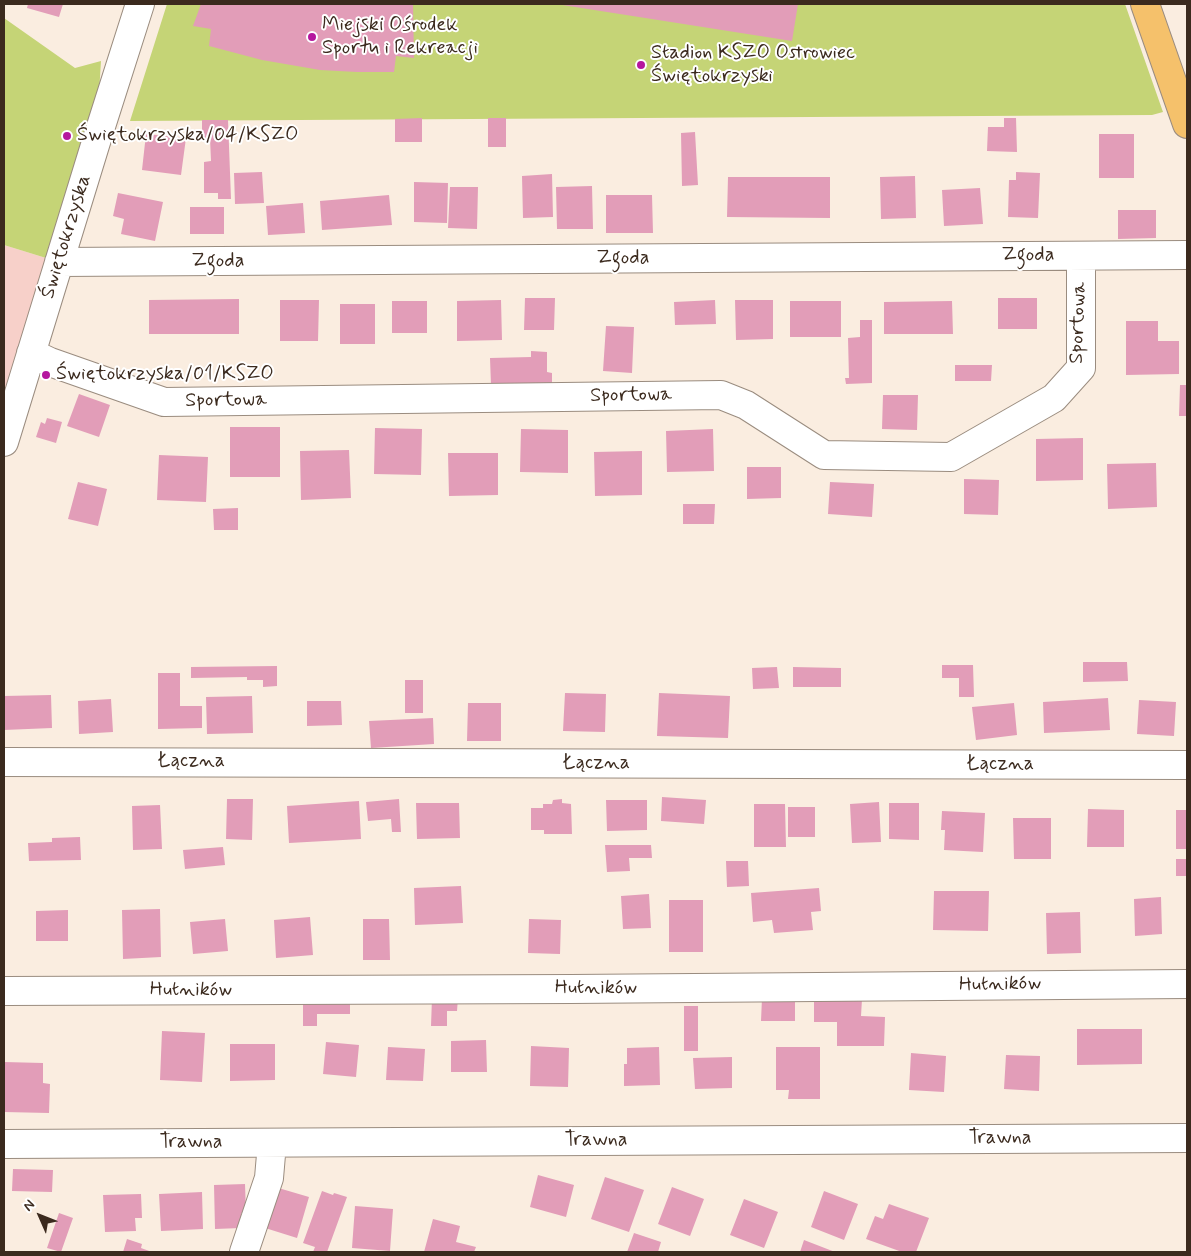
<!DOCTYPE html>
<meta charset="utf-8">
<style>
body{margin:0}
#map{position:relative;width:1191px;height:1256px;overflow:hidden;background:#faede0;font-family:Mynerve,sans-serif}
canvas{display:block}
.frame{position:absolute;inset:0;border:5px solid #3b2a1e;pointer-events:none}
.north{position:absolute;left:15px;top:1191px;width:50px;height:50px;-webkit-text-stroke:4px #fff;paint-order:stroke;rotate:314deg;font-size:14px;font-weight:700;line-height:20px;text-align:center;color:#3b2a1e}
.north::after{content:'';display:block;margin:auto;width:18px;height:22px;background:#3b2a1e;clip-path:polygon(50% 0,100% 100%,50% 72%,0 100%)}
</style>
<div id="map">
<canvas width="1191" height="1256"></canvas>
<div class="frame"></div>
<div class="north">N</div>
</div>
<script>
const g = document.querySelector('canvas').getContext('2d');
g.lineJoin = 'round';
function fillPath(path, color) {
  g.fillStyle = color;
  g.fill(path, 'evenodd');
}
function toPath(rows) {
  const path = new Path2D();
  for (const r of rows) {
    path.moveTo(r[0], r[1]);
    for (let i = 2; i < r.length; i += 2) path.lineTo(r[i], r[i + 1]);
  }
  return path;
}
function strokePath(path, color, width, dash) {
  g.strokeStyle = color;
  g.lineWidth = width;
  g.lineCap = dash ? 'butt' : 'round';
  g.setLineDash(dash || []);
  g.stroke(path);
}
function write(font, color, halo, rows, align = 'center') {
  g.font = font + ' Mynerve,sans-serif';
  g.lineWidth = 4;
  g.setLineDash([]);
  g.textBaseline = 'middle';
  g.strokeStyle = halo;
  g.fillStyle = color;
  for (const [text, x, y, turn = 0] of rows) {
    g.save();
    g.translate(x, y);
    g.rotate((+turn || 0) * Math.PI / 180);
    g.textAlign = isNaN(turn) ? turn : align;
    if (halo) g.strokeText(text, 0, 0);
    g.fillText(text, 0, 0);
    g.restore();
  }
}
fillPath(toPath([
 [4,245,59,262,4,442]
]), '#f7d0c9');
fillPath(toPath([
 [167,4,1125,4,1163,112,1152,115,130,121],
 [4,18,75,68,101,61,96,142,59,262,4,245]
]), '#c5d476');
fillPath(toPath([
 [28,4,63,4,59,17,27,8],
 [201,4,413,4,414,58,396,56,394,72,357,72,320,70,262,60,209,46,211,29,193,26],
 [556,4,798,4,792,41],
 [422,118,422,142,395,142,395,119],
 [488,118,506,118,506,147,488,147],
 [1004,118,1016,118,1017,152,987,151,988,127,1004,127],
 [202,120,228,120,231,199,218,199,218,193,204,193,204,162,211,161,210,138,202,138],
 [695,132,698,185,682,186,681,133],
 [146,134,186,138,181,175,142,170],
 [1099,134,1134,134,1134,178,1099,178],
 [262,172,264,203,235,204,234,173],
 [1016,172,1040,173,1038,218,1008,217,1009,180,1016,180],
 [552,174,553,217,523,218,522,176],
 [915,176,916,218,881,219,880,177],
 [728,177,830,177,830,218,727,217],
 [414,182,448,183,447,223,414,222],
 [592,186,593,229,557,229,556,187],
 [450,187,478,187,477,229,448,228],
 [980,188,983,224,944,226,942,190],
 [118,193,163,202,155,241,121,234,124,219,113,216],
 [389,195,392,225,322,230,320,201],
 [606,195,652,195,653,233,606,233],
 [303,203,305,233,268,235,266,206],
 [190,207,224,207,224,234,190,234],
 [1118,210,1156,210,1156,238,1118,239],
 [525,298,555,298,554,330,524,330],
 [998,298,1037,298,1037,329,998,329],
 [239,299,239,334,149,334,149,300],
 [280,300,319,300,318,341,280,341],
 [501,300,502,340,457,341,457,301],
 [715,300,716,324,675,325,674,302],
 [735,300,773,300,773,339,736,340],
 [392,301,427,301,427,333,392,333],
 [790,301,841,301,841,337,790,337],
 [952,301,953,334,884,334,884,302],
 [340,304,375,304,375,344,340,344],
 [860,320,872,320,872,383,846,384,845,378,849,378,848,338,860,337],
 [1126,321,1158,321,1158,341,1179,341,1179,374,1126,375],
 [606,326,634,327,632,373,603,371],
 [531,351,547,352,547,372,552,373,552,384,491,385,490,358,531,357],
 [955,365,992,365,991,381,955,381],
 [1180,385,1187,385,1187,416,1179,416],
 [79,394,110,405,99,437,67,426],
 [883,395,918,395,917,430,882,429],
 [47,418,62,422,56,443,36,437,41,422,45,424],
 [230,427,280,427,280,477,230,477],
 [375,428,422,429,421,475,374,474],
 [521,429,568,430,568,473,520,472],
 [713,429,714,471,667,472,666,431],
 [1083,438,1083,480,1036,481,1036,439],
 [349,450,351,498,301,500,300,451],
 [642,451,642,495,595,496,594,452],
 [448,453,498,453,498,495,449,496],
 [159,455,208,457,206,502,157,500],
 [1156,463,1157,507,1108,509,1107,464],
 [747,467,781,467,781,498,747,499],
 [964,479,999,480,998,515,964,514],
 [78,482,107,489,98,526,68,519],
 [830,482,874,484,872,517,828,514],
 [683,504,715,504,714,524,683,524],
 [238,508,238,530,214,530,213,509],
 [1083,662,1127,662,1128,681,1083,682],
 [942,665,973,665,974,697,959,697,959,678,942,678],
 [277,666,277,686,263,687,263,680,247,680,247,677,191,678,191,667],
 [777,667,779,688,753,689,752,668],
 [793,667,841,668,841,687,793,687],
 [158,673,180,673,180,706,202,706,202,728,158,729],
 [405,680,423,680,423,713,405,713],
 [565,693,606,694,605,732,563,731],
 [659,693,730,696,728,738,657,736],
 [51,695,52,728,4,730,4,696],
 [252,696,253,733,207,734,206,697],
 [1108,698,1110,730,1044,733,1043,702],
 [111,699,113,732,79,734,78,701],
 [1139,700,1176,702,1174,736,1137,734],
 [307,701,341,701,342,725,307,726],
 [468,703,501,703,501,741,467,741],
 [1014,703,1017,735,976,740,972,707],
 [433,718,434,744,371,748,369,721],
 [662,797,706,800,704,824,661,821],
 [227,799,253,799,252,840,226,839],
 [399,799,401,832,392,832,391,819,368,821,366,802],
 [562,799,562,803,571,804,572,834,544,834,544,830,531,830,531,808,543,808,543,804,552,804,553,800],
 [606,800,647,800,647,830,607,831],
 [359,801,361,839,289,843,287,806],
 [879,802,881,842,852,843,850,804],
 [416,803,459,803,460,838,417,839],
 [889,803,919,803,919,840,889,839],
 [754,804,785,804,786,847,754,847],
 [160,805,162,849,133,850,132,806],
 [788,807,815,807,815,837,788,837],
 [1088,809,1124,810,1124,847,1087,847],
 [1176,810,1187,810,1187,849,1176,849],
 [942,811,985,813,983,852,944,850,945,830,941,830],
 [1013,818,1051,818,1051,859,1014,859],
 [80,837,81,860,29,861,28,843,52,842,52,838],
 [605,845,651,845,652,858,629,858,630,871,607,872],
 [223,847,225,865,185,869,183,850],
 [1176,859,1187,859,1187,876,1176,876],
 [726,861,748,861,749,886,727,887],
 [461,886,463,923,415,925,414,888],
 [819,888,821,911,811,912,813,930,774,933,772,920,753,922,751,893],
 [934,891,989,891,988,931,933,930],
 [649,894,651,928,623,929,621,896],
 [1161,897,1162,934,1135,936,1134,899],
 [669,900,703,900,703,952,669,952],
 [160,909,161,957,123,959,122,910],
 [68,910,68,941,36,941,36,911],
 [1080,912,1081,953,1047,954,1046,913],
 [310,917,313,955,276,958,274,920],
 [225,919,228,951,193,954,190,922],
 [363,919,389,919,390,960,363,960],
 [529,919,561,920,560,954,528,953],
 [432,998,458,998,457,1011,447,1011,447,1026,431,1026],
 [762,998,795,998,795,1021,761,1021],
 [814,998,862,999,861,1016,885,1017,884,1046,837,1046,837,1022,814,1022],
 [350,999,350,1014,317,1014,317,1026,303,1026,303,1000],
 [684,1006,698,1006,698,1051,684,1051],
 [1077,1029,1142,1029,1142,1064,1077,1065],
 [162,1031,205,1033,202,1082,160,1080],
 [486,1040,487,1072,451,1072,451,1041],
 [326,1042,359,1045,356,1077,323,1074],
 [230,1044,275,1044,275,1080,230,1081],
 [531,1046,569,1048,568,1087,530,1086],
 [388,1047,425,1049,423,1081,386,1080],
 [659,1047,660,1085,624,1086,624,1064,627,1064,627,1048],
 [776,1047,820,1047,820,1099,788,1099,789,1090,776,1090],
 [911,1053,946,1056,944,1092,909,1090],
 [1006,1055,1040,1056,1039,1091,1004,1089],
 [732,1057,732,1088,695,1089,693,1058],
 [4,1062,43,1063,43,1083,50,1084,49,1113,4,1112],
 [13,1169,53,1170,52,1192,12,1191],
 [538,1175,574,1185,566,1217,530,1207],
 [605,1177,644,1190,629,1232,591,1219],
 [245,1184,246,1213,241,1213,241,1228,215,1229,214,1185],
 [275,1187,309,1197,297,1238,262,1227],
 [672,1187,704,1199,690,1236,658,1224],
 [322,1191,333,1195,334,1193,347,1197,327,1252,313,1252,315,1247,303,1243],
 [824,1191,858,1204,844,1240,811,1227],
 [202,1192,203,1229,161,1231,159,1194],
 [141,1194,142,1218,135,1218,136,1231,105,1232,103,1195],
 [744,1199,778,1212,764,1248,730,1235],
 [889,1204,929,1218,916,1252,902,1252,866,1239,875,1216,883,1219],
 [355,1206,393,1209,390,1251,352,1248],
 [59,1213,73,1218,61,1252,47,1248],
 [433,1219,460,1226,456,1242,476,1247,474,1252,424,1252],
 [634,1233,661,1242,658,1252,627,1252],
 [127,1239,142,1244,141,1248,152,1252,123,1252],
 [804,1240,835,1252,800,1252]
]), '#e29db8');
const minor = toPath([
 [59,262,1187,255],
 [31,353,50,362,164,402,721,395,746,405,824,455,951,457,1054,398,1081,368,1081,256],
 [4,442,96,142,140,4],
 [4,762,1187,765],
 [4,991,571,989,1187,984],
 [4,1144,1187,1138],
 [244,1252,269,1178,272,1143]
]);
const major = toPath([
 [1145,4,1187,124]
]);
strokePath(minor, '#9a8c7f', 30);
strokePath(major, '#9a8c7f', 30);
strokePath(minor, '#fff', 28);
strokePath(major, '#f5c16b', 28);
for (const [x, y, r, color] of [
 [312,37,5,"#b5179e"],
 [641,65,5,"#b5179e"],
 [67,136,5,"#b5179e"],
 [46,375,5,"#b5179e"]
]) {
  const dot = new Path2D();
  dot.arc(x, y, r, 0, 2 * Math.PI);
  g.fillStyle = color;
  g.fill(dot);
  strokePath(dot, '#fff', 2);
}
write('20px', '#3b2a1e', '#fff', [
 ["Miejski Ośrodek",322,26],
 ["Sportu i Rekreacji",322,49],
 ["Stadion KSZO Ostrowiec",651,54],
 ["Świętokrzyski",651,77],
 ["Świętokrzyska/04/KSZO",77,136],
 ["Świętokrzyska/01/KSZO",56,375]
], 'left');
write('20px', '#3b2a1e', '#fff', [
 ["Świętokrzyska",67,237,-73],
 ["Zgoda",1028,256],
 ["Zgoda",623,259],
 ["Zgoda",218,262],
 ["Sportowa",1079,323,-88],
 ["Sportowa",631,396,-1],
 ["Sportowa",226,401,-1],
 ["Łączna",191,762],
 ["Łączna",596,764],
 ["Łączna",1000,765],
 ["Hutników",1000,985,-1],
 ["Hutników",596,989],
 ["Hutników",191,991],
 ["Trawna",1000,1139],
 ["Trawna",596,1141],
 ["Trawna",191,1143]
]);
</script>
